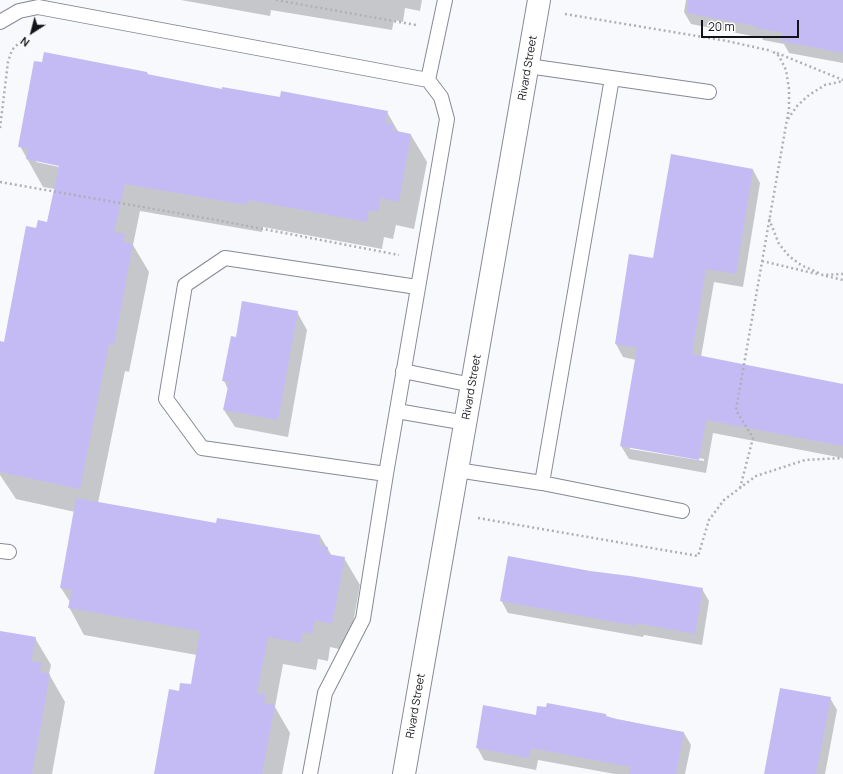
<!DOCTYPE html>
<style>
body{margin:0}
#map{position:relative;width:843px;height:774px;overflow:hidden;background:#f7f9fd;font-family:Manrope,sans-serif}
canvas{display:block}
.north{position:absolute;left:12px;top:12px;width:40px;height:40px;-webkit-text-stroke:3px #fff;paint-order:stroke;rotate:216deg;font-size:11px;font-weight:700;line-height:16px;text-align:center;color:#131418}
.north::after{content:'';display:block;margin:auto;width:14px;height:18px;background:#131418;clip-path:polygon(50% 0,100% 100%,50% 72%,0 100%)}
.scale{position:absolute;left:701px;top:20px;width:98px;height:18px;box-sizing:border-box;border:2px solid #131418;border-top:0;padding-left:5px;font-size:12px;line-height:14px;white-space:nowrap;color:#131418;-webkit-text-stroke:3px #fff;paint-order:stroke}
</style>
<div id="map">
<canvas width="843" height="774"></canvas>
<div class="north">N</div>
<div class="scale">20 m</div>
</div>
<script>
const g = document.querySelector('canvas').getContext('2d');
g.lineJoin = 'round';
function fillPath(path, color) {
  g.fillStyle = color;
  g.fill(path, 'evenodd');
}
function toPath(rows) {
  const path = new Path2D();
  for (const r of rows) {
    path.moveTo(r[0], r[1]);
    for (let i = 2; i < r.length; i += 2) path.lineTo(r[i], r[i + 1]);
  }
  return path;
}
function strokePath(path, color, width, dash) {
  g.strokeStyle = color;
  g.lineWidth = width;
  g.lineCap = dash ? 'butt' : 'round';
  g.setLineDash(dash || []);
  g.stroke(path);
}
function write(font, color, halo, rows, align = 'center') {
  g.font = font + ' Manrope,sans-serif';
  g.lineWidth = 3;
  g.setLineDash([]);
  g.textBaseline = 'middle';
  g.strokeStyle = halo;
  g.fillStyle = color;
  for (const [text, x, y, turn = 0] of rows) {
    g.save();
    g.translate(x, y);
    g.rotate((+turn || 0) * Math.PI / 180);
    g.textAlign = isNaN(turn) ? turn : align;
    if (halo) g.strokeText(text, 0, 0);
    g.fillText(text, 0, 0);
    g.restore();
  }
}
fillPath(toPath([
 [181,0,422,0,420,11,405,8,403,22,394,20,392,30,271,10,270,16],
 [686,0,843,0,843,63,789,53,784,44,763,40,762,38,691,24,684,12],
 [147,72,148,75,223,90,387,112,399,133,411,135,427,162,414,229,396,225,393,239,384,237,382,249,263,227,262,232,140,211,133,245,149,272,129,372,125,371,98,503,217,524,320,536,332,556,344,558,360,585,348,651,330,647,328,661,318,659,316,670,283,664,275,707,290,733,282,774,155,774,180,692,192,685,197,655,84,635,69,607,70,602,61,588,75,512,16,499,0,475,0,347,5,343,36,229,48,224,55,189,43,187,20,146],
 [36,160,64,166,64,168,36,162],
 [753,170,760,183,743,287,714,282,701,357,843,385,843,458,713,433,706,473,629,459,621,446,636,360,623,357,616,344,654,259],
 [630,447,704,459,704,461,630,449],
 [297,312,307,330,288,437,235,427,224,410,228,389,224,381,236,338],
 [702,589,709,601,702,645,644,635,643,637,508,613,501,600],
 [0,632,35,638,51,665,49,674,65,702,52,774,0,774],
 [830,698,837,710,825,774,765,774],
 [606,715,607,717,684,733,691,745,685,774,615,774,538,760,536,770,484,760,477,747,537,716]
]), '#0003');
fillPath(toPath([
 [688,0,843,0,843,53,781,41,783,33,755,28,756,26,687,13],
 [44,52,147,72,147,74,222,89,222,87,280,97,281,91,388,111,385,123,394,124,392,130,411,134,399,202,380,198,378,212,369,210,367,222,248,200,247,205,125,184,114,232,125,234,123,242,133,244,114,345,109,344,80,489,0,472,0,341,4,342,26,226,36,228,38,220,47,222,59,166,26,159,28,148,18,147,34,61,42,62],
 [671,154,753,169,736,274,706,269,692,354,843,384,843,446,706,420,699,460,620,446,637,348,615,344,629,254,653,258],
 [242,301,298,311,278,420,223,410,229,382,222,381,231,336,236,337],
 [76,498,216,523,217,518,320,535,319,545,328,547,327,554,345,557,332,624,315,620,312,634,303,632,301,643,268,637,257,693,266,694,264,703,275,705,262,774,154,774,169,689,179,691,180,683,191,684,200,631,68,608,72,590,60,588],
 [508,556,590,571,630,576,703,588,695,634,637,623,636,626,500,601],
 [0,631,36,637,31,661,42,663,40,672,50,674,32,774,0,774],
 [780,688,831,697,816,774,764,774],
 [547,703,606,714,606,716,616,719,684,732,676,774,629,774,631,767,531,748,529,758,476,748,483,705,536,715,537,706,546,707]
]), '#c4baf4');
const lane = toPath([
 [0,22,19,11,38,7,428,80,441,97,447,119,386,474,363,619,325,693,310,774],
 [528,66,709,92],
 [428,80,445,0],
 [403,371,472,385],
 [397,411,466,423],
 [457,470,542,483,612,78],
 [386,474,202,448,166,399,185,285,225,258,417,287],
 [542,483,682,511],
 [0,551,9,552]
]);
const street = toPath([
 [404,774,539,0]
]);
strokePath(lane, '#878a95', 16);
strokePath(street, '#878a95', 24);
strokePath(toPath([
 [276,0,416,25],
 [565,14,727,41,772,51],
 [777,53,843,80],
 [788,119,797,106,809,95,825,85,843,81],
 [0,128,8,62,12,50,24,38],
 [0,182,211,219,399,255],
 [769,219,779,244,789,256,801,265,823,275,843,274],
 [762,261,817,274],
 [826,276,843,280],
 [740,488,753,438,736,410,789,108,789,89,786,70,779,56,772,51],
 [478,518,698,556,709,520,724,500,756,476,805,460,843,458]
]), '#aeb0b4', 2.5, [2, 3]);
strokePath(lane, '#fff', 14);
strokePath(street, '#fff', 22);
write('11px', '#131418', '#fff', [
 ["Rivard Street",528,68,-80],
 ["Rivard Street",472,387,-80],
 ["Rivard Street",416,706,-80]
]);
</script>
